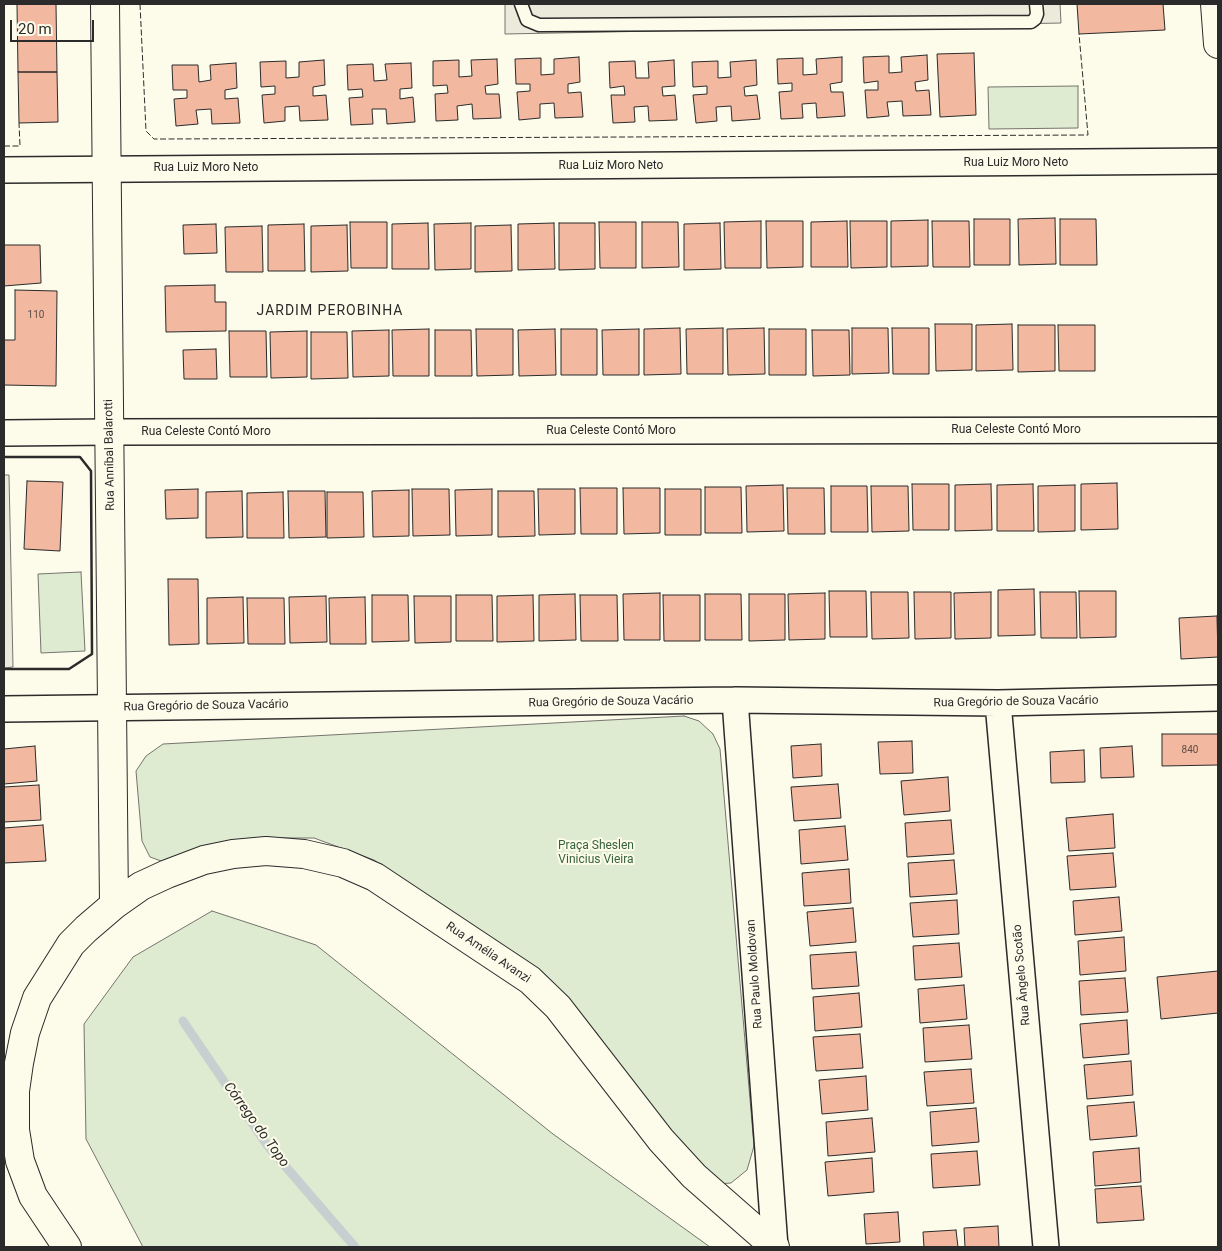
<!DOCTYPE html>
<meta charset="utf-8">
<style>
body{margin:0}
#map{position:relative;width:1222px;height:1251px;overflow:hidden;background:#fdfbea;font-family:Roboto,sans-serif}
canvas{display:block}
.frame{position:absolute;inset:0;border:5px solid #2b2b2b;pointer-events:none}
.scale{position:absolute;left:10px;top:20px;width:84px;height:22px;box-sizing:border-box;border:2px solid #2b2b2b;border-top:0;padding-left:6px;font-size:15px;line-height:18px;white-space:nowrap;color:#2b2b2b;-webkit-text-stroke:4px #fdfbea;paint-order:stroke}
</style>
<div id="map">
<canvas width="1222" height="1251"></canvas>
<div class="frame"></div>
<div class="scale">20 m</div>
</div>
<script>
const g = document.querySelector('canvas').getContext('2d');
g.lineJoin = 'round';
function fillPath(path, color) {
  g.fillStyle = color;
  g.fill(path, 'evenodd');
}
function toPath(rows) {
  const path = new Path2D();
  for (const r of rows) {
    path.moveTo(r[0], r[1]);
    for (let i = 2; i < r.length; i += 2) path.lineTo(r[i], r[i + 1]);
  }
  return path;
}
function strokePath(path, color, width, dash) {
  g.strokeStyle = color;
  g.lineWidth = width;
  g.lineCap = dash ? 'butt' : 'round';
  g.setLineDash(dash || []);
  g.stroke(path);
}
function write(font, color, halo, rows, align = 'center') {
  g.font = font + ' Roboto,sans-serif';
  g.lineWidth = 4;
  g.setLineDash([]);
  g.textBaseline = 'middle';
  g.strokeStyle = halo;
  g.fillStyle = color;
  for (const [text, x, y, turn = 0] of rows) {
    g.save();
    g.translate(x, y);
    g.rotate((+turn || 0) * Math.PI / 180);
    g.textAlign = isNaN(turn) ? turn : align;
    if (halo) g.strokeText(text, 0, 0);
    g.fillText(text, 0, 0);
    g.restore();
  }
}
const green = toPath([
 [1078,86,1078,128,989,129,988,87,1078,86],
 [81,572,85,651,41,653,38,574,81,572],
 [684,716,699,721,713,734,720,749,754,1146,747,1170,731,1183,717,1184,638,1096,596,1032,530,968,374,860,314,838,266,838,164,862,150,857,142,841,136,771,146,756,163,744,684,716],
 [212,911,316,945,553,1134,710,1247,143,1247,86,1139,84,1024,133,957,212,911]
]);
fillPath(green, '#deebd1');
strokePath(green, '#74746e', 1);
const parking = toPath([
 [505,4,1060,4,1061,23,505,34,505,4],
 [4,475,9,475,13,667,4,668,4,475]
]);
fillPath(parking, '#eceadb');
strokePath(parking, '#74746e', 1);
strokePath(toPath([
 [183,1021,267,1145,355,1247]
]), '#c7d0d0', 9);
const building = toPath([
 [17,4,56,4,57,72,18,72,17,4],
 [1077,4,1163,4,1165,30,1079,34,1077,4],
 [974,53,976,115,940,117,937,54,974,53],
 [927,55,928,80,915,82,916,91,929,90,931,115,903,116,902,101,887,102,889,116,867,118,865,90,878,90,878,81,864,83,863,57,889,56,889,73,902,72,901,57,927,55],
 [579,57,580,82,568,84,568,93,581,92,583,117,555,118,554,103,540,104,540,118,519,120,517,92,530,91,530,84,516,84,515,59,541,58,541,75,554,74,554,59,579,57],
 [842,57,842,82,830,84,831,92,843,92,845,116,817,118,816,103,802,104,803,118,781,119,779,92,792,91,792,83,778,84,777,59,803,58,803,75,817,74,816,59,842,57],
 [497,59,498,84,485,86,486,94,499,94,501,118,473,119,472,104,457,106,458,120,436,121,435,94,448,93,447,85,433,86,433,61,459,60,459,77,472,76,471,60,497,59],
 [324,60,325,85,313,87,313,96,326,95,328,120,300,121,299,106,285,107,285,121,264,123,262,95,275,94,275,86,261,87,260,62,286,61,286,78,299,77,299,62,324,60],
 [674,60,675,86,662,87,663,96,675,95,677,120,649,121,648,106,634,107,635,122,613,123,611,95,625,95,624,86,610,88,609,62,635,61,636,78,649,78,648,62,674,60],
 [756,60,757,85,744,87,745,96,757,95,760,119,732,121,731,106,716,107,717,121,696,123,693,95,707,94,707,86,693,87,692,62,718,61,718,78,731,77,730,62,756,60],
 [236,63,237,88,225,90,225,99,238,98,240,123,212,124,211,109,196,110,198,124,176,126,174,99,187,98,187,90,173,90,172,65,198,65,199,82,211,80,210,65,236,63],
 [411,63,412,88,400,89,400,99,413,97,415,122,387,124,386,109,372,109,373,124,351,125,349,98,363,97,362,89,348,90,347,65,373,64,374,81,387,80,385,64,411,63],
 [18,72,57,72,58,122,19,123,18,72],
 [1055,218,1056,264,1019,265,1018,219,1055,218],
 [974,219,1010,219,1010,265,974,265,974,219],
 [1060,219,1096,219,1097,265,1060,265,1060,219],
 [928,220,928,266,891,267,891,221,928,220],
 [761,221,761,268,725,268,724,222,761,221],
 [766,221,803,221,803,267,767,268,766,221],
 [847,221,848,267,811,267,811,222,847,221],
 [850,221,887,221,887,267,851,268,850,221],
 [932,221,969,221,970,267,933,267,932,221],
 [350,222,387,222,387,268,351,268,350,222],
 [599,222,636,222,636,268,600,268,599,222],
 [642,222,678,222,679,267,642,268,642,222],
 [428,223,429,269,392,269,392,224,428,223],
 [471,223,471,269,435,270,434,224,471,223],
 [554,223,555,269,518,270,518,224,554,223],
 [559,223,595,223,595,269,559,270,559,223],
 [720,223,721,269,684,270,684,224,720,223],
 [216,224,217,253,184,254,183,225,216,224],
 [304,224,305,271,268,271,268,225,304,224],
 [347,225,348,271,311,272,311,226,347,225],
 [511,225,512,271,475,272,475,226,511,225],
 [262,226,263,272,226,272,225,227,262,226],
 [4,245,40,245,41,283,4,286,4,245],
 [215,285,215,302,226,302,226,331,166,332,165,286,215,285],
 [15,290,57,291,56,386,4,385,4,340,15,340,15,290],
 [935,324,972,324,972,370,936,371,935,324],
 [1012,324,1013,370,976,371,976,325,1012,324],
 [1018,325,1055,325,1055,371,1018,372,1018,325],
 [1058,325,1095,325,1095,371,1059,371,1058,325],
 [680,328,681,374,644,375,644,329,680,328],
 [723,328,723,374,687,374,686,329,723,328],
 [764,328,765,374,728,375,727,329,764,328],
 [852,328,888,328,889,373,852,374,852,328],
 [892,328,929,328,929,374,893,374,892,328],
 [429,329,429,376,393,376,392,330,429,329],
 [476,329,513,329,513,375,477,376,476,329],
 [555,329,556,375,519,376,518,330,555,329],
 [561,329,597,329,597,375,561,375,561,329],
 [639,329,639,375,603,375,602,330,639,329],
 [769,329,806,329,806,375,769,375,769,329],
 [389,330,389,376,353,377,352,331,389,330],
 [435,330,471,330,472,376,435,376,435,330],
 [812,330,849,330,850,375,813,376,812,330],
 [229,331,266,331,267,377,230,377,229,331],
 [307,331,307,377,271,378,270,332,307,331],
 [311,332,347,332,348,378,311,379,311,332],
 [216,349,217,379,184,379,183,350,216,349],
 [27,481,63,482,60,551,24,549,27,481],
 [1117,483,1118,529,1081,530,1081,484,1117,483],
 [912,484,949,484,949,530,913,530,912,484],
 [991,484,992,530,955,531,955,485,991,484],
 [1033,484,1034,531,997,531,997,485,1033,484],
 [783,485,784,531,747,532,746,486,783,485],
 [1075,485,1075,531,1038,532,1038,486,1075,485],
 [831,486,867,486,868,532,831,532,831,486],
 [871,486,908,486,909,531,872,532,871,486],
 [705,487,741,487,742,533,705,533,705,487],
 [580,488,617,488,617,534,581,534,580,488],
 [623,488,660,488,660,533,624,534,623,488],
 [787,488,824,488,825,534,788,534,787,488],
 [198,489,198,518,166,519,165,490,198,489],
 [412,489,449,489,450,535,413,536,412,489],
 [492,489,492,535,456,536,455,490,492,489],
 [538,489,575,489,575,534,539,535,538,489],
 [665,489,701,489,701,535,665,535,665,489],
 [409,490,409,536,373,537,372,491,409,490],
 [242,491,243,537,206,538,206,492,242,491],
 [288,491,325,491,326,537,289,538,288,491],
 [498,491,534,491,535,536,498,537,498,491],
 [283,492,284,538,247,538,247,493,283,492],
 [327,492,363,492,364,537,327,538,327,492],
 [168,579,198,579,199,644,169,645,168,579],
 [1034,589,1035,635,998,636,998,590,1034,589],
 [829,591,866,591,867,637,830,637,829,591],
 [1079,591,1116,591,1116,637,1080,638,1079,591],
 [871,592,908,592,909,638,872,639,871,592],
 [914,592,951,592,951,638,915,639,914,592],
 [991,592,991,638,955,639,954,593,991,592],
 [1040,592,1076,592,1077,638,1041,638,1040,592],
 [660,593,660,640,624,640,623,594,660,593],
 [825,593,825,639,789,640,788,594,825,593],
 [575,594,576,640,539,641,539,595,575,594],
 [705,594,741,594,742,640,705,640,705,594],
 [749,594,785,594,785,640,749,641,749,594],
 [372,595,408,595,409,641,372,642,372,595],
 [456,595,492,595,493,641,456,641,456,595],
 [533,595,534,641,497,642,497,596,533,595],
 [580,595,617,595,618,641,581,641,580,595],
 [663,595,700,595,700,641,664,641,663,595],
 [326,596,327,642,290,643,289,597,326,596],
 [414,596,451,596,451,642,415,643,414,596],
 [243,597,244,643,207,644,207,598,243,597],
 [365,597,366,644,330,644,329,598,365,597],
 [247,598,284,598,285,644,248,644,247,598],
 [1217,616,1218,657,1181,659,1179,618,1217,616],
 [1162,734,1218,734,1218,765,1162,766,1162,734],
 [912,741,913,773,880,774,878,742,912,741],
 [821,744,822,776,793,778,791,746,821,744],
 [35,746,37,781,4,784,4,749,35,746],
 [1132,746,1134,777,1101,778,1100,748,1132,746],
 [1084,750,1085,782,1051,783,1050,752,1084,750],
 [948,777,950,811,904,815,901,781,948,777],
 [838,784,841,818,794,821,791,787,838,784],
 [39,785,41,820,4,822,4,787,39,785],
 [1113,814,1115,848,1069,851,1066,818,1113,814],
 [951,820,954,854,907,857,905,823,951,820],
 [43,825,46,861,4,863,4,828,43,825],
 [845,826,848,860,801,864,799,830,845,826],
 [1113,853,1116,887,1070,890,1067,856,1113,853],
 [954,860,957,894,910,897,908,863,954,860],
 [849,869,851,903,804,906,802,873,849,869],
 [1119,897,1122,931,1075,935,1073,901,1119,897],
 [957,900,959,934,913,937,910,903,957,900],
 [853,908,856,942,810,946,807,912,853,908],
 [1124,937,1126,971,1080,975,1078,941,1124,937],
 [959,943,962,977,915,980,913,946,959,943],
 [856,952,859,986,812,989,810,955,856,952],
 [1218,971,1218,1013,1161,1019,1157,977,1218,971],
 [1125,978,1128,1012,1081,1015,1079,981,1125,978],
 [964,985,967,1019,920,1023,918,989,964,985],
 [859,993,862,1027,815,1031,813,997,859,993],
 [1127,1020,1129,1054,1083,1058,1080,1024,1127,1020],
 [969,1025,972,1059,925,1062,923,1028,969,1025],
 [860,1034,863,1068,816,1071,813,1037,860,1034],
 [1131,1061,1133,1095,1087,1099,1084,1065,1131,1061],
 [971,1069,974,1103,927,1106,924,1072,971,1069],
 [866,1076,868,1110,822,1114,819,1080,866,1076],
 [1134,1102,1137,1136,1090,1140,1087,1106,1134,1102],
 [976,1108,979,1142,932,1146,930,1112,976,1108],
 [872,1118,875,1152,828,1156,826,1122,872,1118],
 [1139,1148,1141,1182,1095,1186,1093,1152,1139,1148],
 [977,1151,980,1185,933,1188,931,1154,977,1151],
 [872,1158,874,1192,828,1196,825,1162,872,1158],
 [1141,1186,1144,1220,1097,1223,1095,1189,1141,1186],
 [898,1212,900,1242,866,1244,864,1214,898,1212],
 [998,1226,999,1247,965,1247,964,1228,998,1226],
 [956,1230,958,1247,924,1247,923,1232,956,1230]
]);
fillPath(building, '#f2b8a0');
strokePath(building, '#2b2b2b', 1);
const service = toPath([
 [521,4,527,20,539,25,1031,22,1035,19,1037,14,1036,4]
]);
const minor = toPath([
 [4,170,1218,161],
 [4,433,110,432,1218,430],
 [735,700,775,1247],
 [998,703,1046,1247],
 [4,709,735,700,998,703,1218,698]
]);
const tertiary = toPath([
 [105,4,114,905],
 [1215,4,1218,44],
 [67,1247,33,1196,20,1161,15,1130,15,1091,19,1063,25,1033,37,998,71,944,86,929,114,905,141,886,167,874,204,860,233,854,266,851,304,854,343,863,375,877,530,980,558,1007,661,1140,694,1176,775,1247]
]);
strokePath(service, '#2b2b2b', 15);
strokePath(minor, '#2b2b2b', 28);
strokePath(tertiary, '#2b2b2b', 30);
strokePath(service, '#fdfbea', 12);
strokePath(minor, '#fdfbea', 25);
strokePath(tertiary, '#fdfbea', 28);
strokePath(toPath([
 [140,4,146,131,154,139,164,139,1088,135,1079,34],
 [4,146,20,146,19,123]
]), '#2b2b2b', 1, [6, 2.5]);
strokePath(toPath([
 [4,457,80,457,91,471,92,654,69,669,4,669]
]), '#2b2b2b', 2.5);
write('10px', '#5d4e48', null, [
 ["110",36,315],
 ["840",1190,750]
]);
write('12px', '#2b2b2b', '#fdfbea', [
 ["Rua Luiz Moro Neto",1016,163],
 ["Rua Luiz Moro Neto",611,166],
 ["Rua Luiz Moro Neto",206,168],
 ["Rua Celeste Contó Moro",1016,430],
 ["Rua Celeste Contó Moro",611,431],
 ["Rua Celeste Contó Moro",206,432],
 ["Rua Anníbal Balarotti",110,455,-91],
 ["Rua Gregório de Souza Vacário",611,702,-1],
 ["Rua Gregório de Souza Vacário",1016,702,-1],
 ["Rua Gregório de Souza Vacário",206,706,-1],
 ["Rua Amélia Avanzi",488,953,34],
 ["Rua Paulo Moldovan",755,974,-94],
 ["Rua Ângelo Scotão",1022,975,-95]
]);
write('12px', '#34623c', '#fdfbea', [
 ["Praça Sheslen",596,846],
 ["Vinicius Vieira",596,860]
]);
g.letterSpacing = '1px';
write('14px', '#2b2b2b', '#fdfbea', [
 ["JARDIM PEROBINHA",330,311]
]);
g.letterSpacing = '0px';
write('italic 14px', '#2b2b2b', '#fdfbea', [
 ["Córrego do Topo",256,1125,54]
]);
</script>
